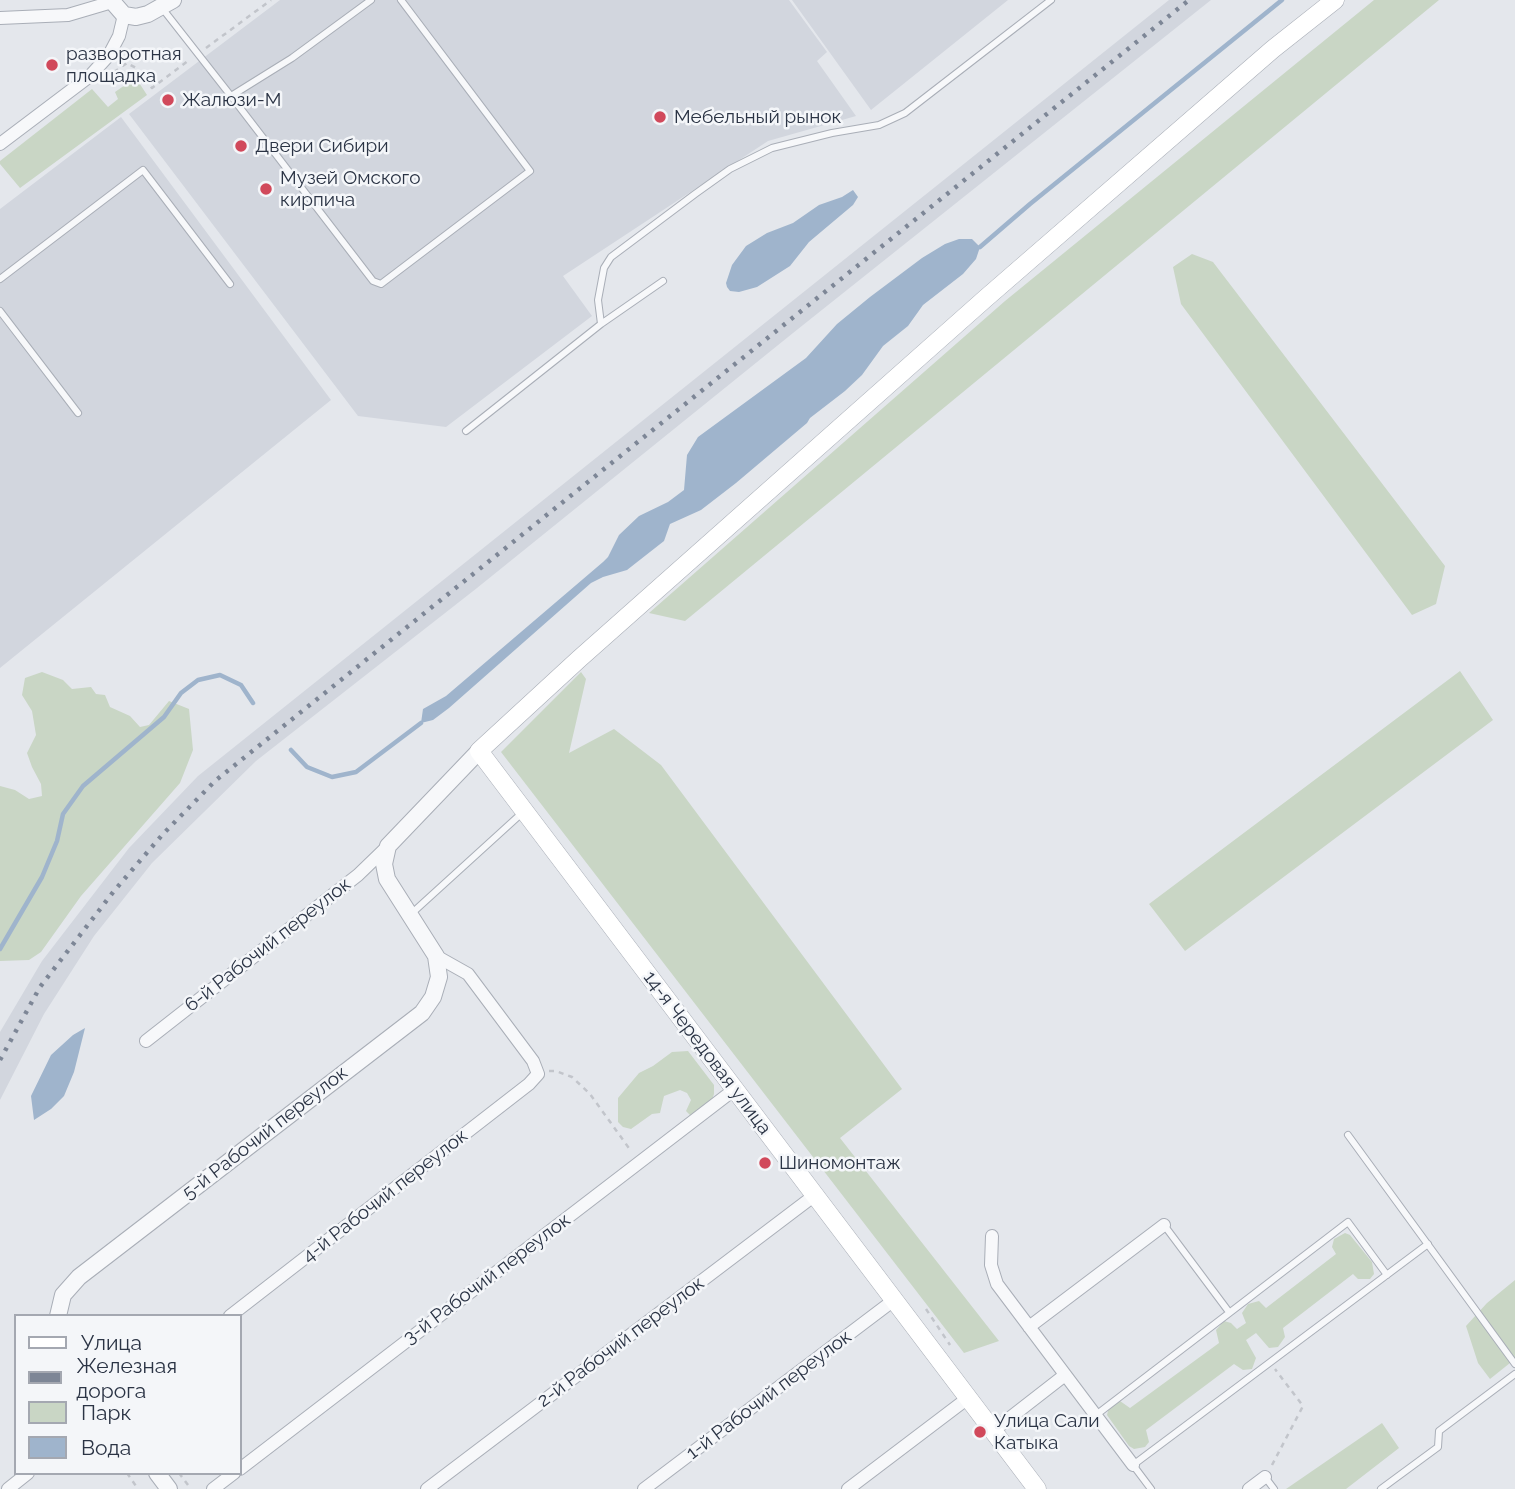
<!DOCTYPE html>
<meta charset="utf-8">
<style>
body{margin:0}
#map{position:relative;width:1515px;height:1489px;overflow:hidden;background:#e4e7ec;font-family:Raleway,sans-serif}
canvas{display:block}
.legend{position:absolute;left:14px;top:1314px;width:228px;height:161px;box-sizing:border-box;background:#f4f6f9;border:2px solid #a4a8b1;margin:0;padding:9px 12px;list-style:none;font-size:21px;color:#2b3445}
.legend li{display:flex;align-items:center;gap:14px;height:35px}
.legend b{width:35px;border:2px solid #a4a8b1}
</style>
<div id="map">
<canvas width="1515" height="1489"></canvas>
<ul class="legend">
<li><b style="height:9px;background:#fff"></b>Улица</li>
<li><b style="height:9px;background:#7d8696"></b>Железная дорога</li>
<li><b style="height:19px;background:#c9d6c5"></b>Парк</li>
<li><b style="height:19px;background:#9fb4cc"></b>Вода</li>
</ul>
</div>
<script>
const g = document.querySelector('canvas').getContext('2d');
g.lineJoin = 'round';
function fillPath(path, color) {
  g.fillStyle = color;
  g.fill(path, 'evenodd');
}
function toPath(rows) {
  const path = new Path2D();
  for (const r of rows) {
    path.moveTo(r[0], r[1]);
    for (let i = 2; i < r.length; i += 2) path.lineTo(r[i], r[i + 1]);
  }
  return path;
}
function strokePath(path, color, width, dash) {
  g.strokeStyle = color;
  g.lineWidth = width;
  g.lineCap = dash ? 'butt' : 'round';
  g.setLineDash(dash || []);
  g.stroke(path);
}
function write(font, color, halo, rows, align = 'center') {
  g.font = font + ' Raleway,sans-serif';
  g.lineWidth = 5;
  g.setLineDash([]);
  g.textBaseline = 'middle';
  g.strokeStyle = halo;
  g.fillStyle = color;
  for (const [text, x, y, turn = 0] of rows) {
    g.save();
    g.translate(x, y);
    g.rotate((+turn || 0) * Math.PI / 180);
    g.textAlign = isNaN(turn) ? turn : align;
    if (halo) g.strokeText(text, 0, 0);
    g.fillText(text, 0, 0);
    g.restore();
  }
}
fillPath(toPath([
 [280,0,789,0,827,52,817,61,856,116,768,141,563,276,592,316,446,427,358,416,129,114],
 [792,0,1008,0,871,110],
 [1169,0,1211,0,793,333,477,588,256,761,152,863,94,936,44,1014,0,1100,0,1032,42,961,129,848,198,776],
 [121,117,331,400,0,668,0,209]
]), '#d2d6de');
fillPath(toPath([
 [1374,0,1439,0,685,621,649,613,1005,301],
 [126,71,134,75,147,95,20,188,0,164,0,161,92,89,108,107,118,99,115,92,128,83,123,74],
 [1192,254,1213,262,1445,566,1436,604,1412,615,1181,304,1173,267],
 [1460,671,1493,720,1185,951,1149,904],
 [42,672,63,680,72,689,91,687,96,694,105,695,110,707,130,716,140,727,149,725,169,701,189,709,193,750,180,783,81,896,41,952,29,960,0,961,0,786,15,790,29,799,42,796,41,784,32,767,27,753,36,735,32,711,22,695,25,678],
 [581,672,586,679,569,753,614,729,661,765,902,1089,840,1138,999,1341,964,1353,501,752],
 [688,1051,714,1085,714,1094,711,1103,691,1116,686,1111,691,1100,687,1093,680,1090,664,1096,660,1113,652,1114,631,1129,623,1127,618,1122,618,1098,639,1073,653,1066,672,1052],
 [1345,1233,1350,1235,1372,1262,1374,1274,1370,1279,1358,1279,1353,1274,1283,1328,1285,1337,1278,1347,1269,1348,1256,1333,1246,1340,1256,1358,1252,1369,1243,1370,1234,1364,1146,1430,1149,1442,1145,1447,1134,1449,1129,1446,1107,1415,1109,1407,1120,1401,1130,1408,1219,1343,1216,1330,1224,1321,1231,1323,1237,1329,1246,1323,1242,1313,1248,1304,1259,1301,1266,1308,1336,1254,1332,1247,1334,1239],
 [1515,1280,1515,1359,1490,1379,1478,1363,1466,1326,1487,1303],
 [1382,1423,1399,1448,1346,1489,1286,1489]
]), '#c9d6c5');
fillPath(toPath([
 [853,190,858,197,853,205,809,242,790,266,757,287,739,292,730,291,727,287,726,283,732,265,746,246,767,233,793,223,819,205,842,197],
 [959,239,972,239,980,247,976,259,963,274,923,305,908,326,883,346,862,375,845,391,810,418,807,423,736,483,701,510,670,524,664,541,627,570,603,577,591,583,449,708,433,720,421,723,423,709,446,696,603,562,608,557,619,535,639,516,668,502,684,490,687,455,698,437,806,358,837,324,870,297,922,258,945,244],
 [85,1028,74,1072,64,1096,51,1109,34,1120,31,1096,51,1055,73,1035]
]), '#9fb4cc');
strokePath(toPath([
 [980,247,1030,204,1282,0],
 [291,750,307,767,332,777,356,772,421,723],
 [0,949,42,877,57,841,63,814,83,786,164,717,181,693,198,680,220,675,241,685,253,703]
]), '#9fb4cc', 4.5);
const service = toPath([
 [162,8,231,96,292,58,371,0],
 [231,96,373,281,381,284,530,171,401,0],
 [0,279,143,170,230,284],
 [0,311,78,413],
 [601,324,598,300,604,268,611,257,695,194,730,169,772,148,832,133,879,125,905,113,1051,0],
 [466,431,601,324,663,281],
 [411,914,522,813],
 [1348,1135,1515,1364],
 [1164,1225,1229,1312],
 [1096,1415,1348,1222,1387,1275],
 [1265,1477,1274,1489],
 [1151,1489,1133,1465,1428,1244],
 [1381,1489,1438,1447,1439,1431,1515,1374]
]);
const minor = toPath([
 [0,18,68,15,112,2],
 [0,144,90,76,109,55,119,36,124,15],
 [146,1041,358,875,388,846],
 [992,1236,991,1265,997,1284,1133,1465],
 [230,1316,529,1084,538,1074,533,1061,468,974,436,956],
 [1029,1327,1164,1225],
 [993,1431,1065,1375],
 [240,1469,735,1089],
 [8,1489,28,1473],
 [213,1489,234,1473],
 [427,1489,815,1195],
 [644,1489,894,1300],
 [848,1489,968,1398],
 [1249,1489,1265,1477]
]);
const tertiary = toPath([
 [111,0,124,15,136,17,148,14,173,0],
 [58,1316,63,1295,79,1277,422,1013,433,997,439,977,436,956,387,879,384,864,388,846,479,751],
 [157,1473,169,1489]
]);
const secondary = toPath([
 [1037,1489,479,751,579,659,986,298,1273,49,1335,0]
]);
strokePath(service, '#a9aeb7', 8);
strokePath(minor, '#a9aeb7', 14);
strokePath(tertiary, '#a9aeb7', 18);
strokePath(secondary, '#a9aeb7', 19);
strokePath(toPath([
 [206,48,271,0],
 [114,72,127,63,136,68,152,88,189,60],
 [549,1071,556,1071,572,1077,590,1094,631,1151],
 [926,1309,950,1345],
 [1272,1465,1303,1406,1275,1369],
 [127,1473,138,1489],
 [179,1473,191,1489]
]), '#c2c5cb', 2.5, [5, 5]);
strokePath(service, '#f7f8fa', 6);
strokePath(minor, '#f7f8fa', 12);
strokePath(tertiary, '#f7f8fa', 16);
strokePath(secondary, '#fff', 18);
strokePath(toPath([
 [0,1060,40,987,114,891,163,834,215,781,1189,0]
]), '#7d8696', 4.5, [3.5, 7]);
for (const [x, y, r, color] of [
 [52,65,7,"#d1495b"],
 [168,100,7,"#d1495b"],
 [660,117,7,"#d1495b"],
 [241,146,7,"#d1495b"],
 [266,189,7,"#d1495b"],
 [765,1163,7,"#d1495b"],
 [980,1432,7,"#d1495b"]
]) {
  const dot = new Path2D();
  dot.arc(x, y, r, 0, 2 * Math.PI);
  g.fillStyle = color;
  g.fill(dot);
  strokePath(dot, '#f4f6f9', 2.5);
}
write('19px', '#2b3445', '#f4f6f9', [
 ["разворотная",66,54],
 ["площадка",66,76],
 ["Жалюзи-М",182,100],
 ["Мебельный рынок",674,117],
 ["Двери Сибири",255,146],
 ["Музей Омского",280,178],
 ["кирпича",280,200],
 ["Шиномонтаж",779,1163],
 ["Улица Сали",994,1421],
 ["Катыка",994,1443]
], 'left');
write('19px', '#2b3445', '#f4f6f9', [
 ["6-й Рабочий переулок",268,945,-38],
 ["14-я Чередовая улица",707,1053,53],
 ["5-й Рабочий переулок",265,1133,-38],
 ["4-й Рабочий переулок",385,1196,-38],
 ["3-й Рабочий переулок",487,1279,-37],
 ["2-й Рабочий переулок",621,1342,-37],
 ["1-й Рабочий переулок",769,1395,-37]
]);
</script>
